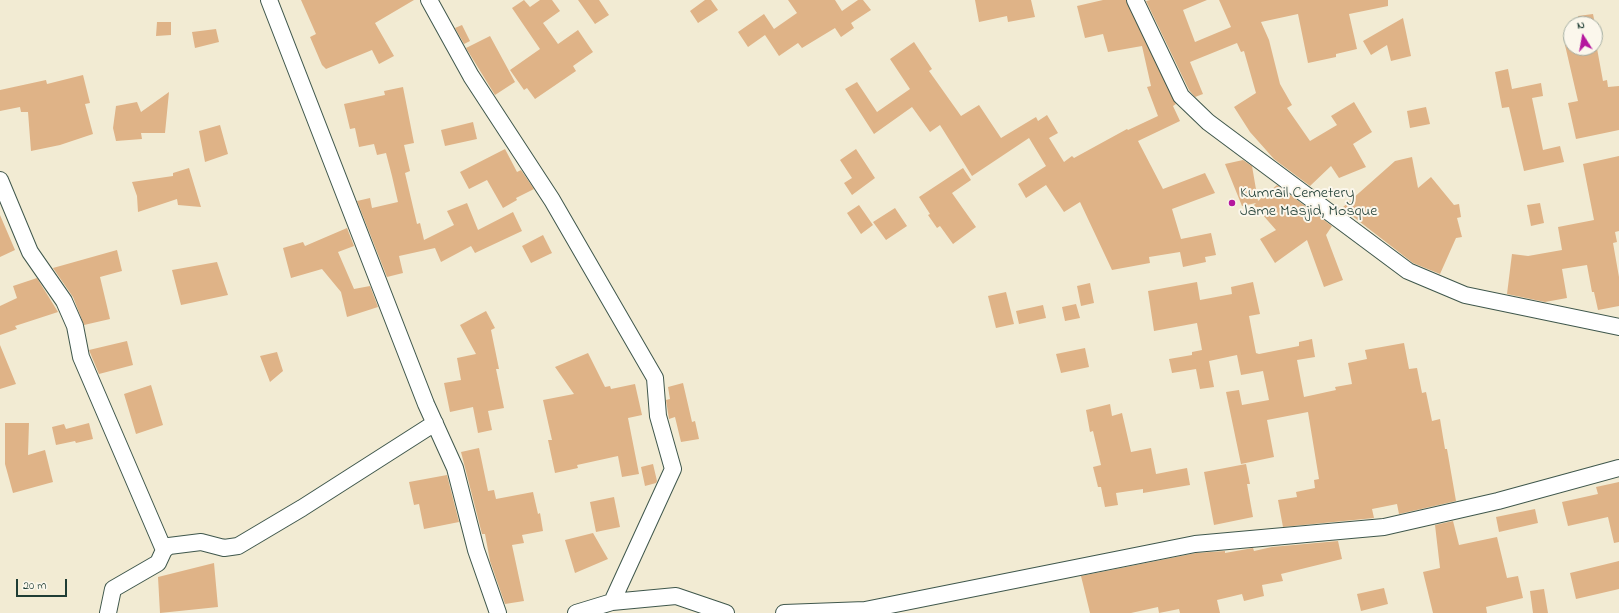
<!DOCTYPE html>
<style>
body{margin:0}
#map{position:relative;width:1619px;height:613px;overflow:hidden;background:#f2ebd3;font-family:"Indie Flower",sans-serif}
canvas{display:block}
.north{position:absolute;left:1563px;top:16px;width:40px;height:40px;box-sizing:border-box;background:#fbf7ec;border:1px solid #a3ada2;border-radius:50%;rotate:349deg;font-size:11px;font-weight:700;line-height:16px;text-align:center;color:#1f3d34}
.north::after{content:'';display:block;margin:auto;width:14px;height:18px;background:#b5179e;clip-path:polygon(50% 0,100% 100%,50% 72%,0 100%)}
.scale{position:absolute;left:16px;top:579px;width:51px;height:18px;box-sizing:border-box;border:2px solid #1f3d34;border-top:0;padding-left:5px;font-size:12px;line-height:14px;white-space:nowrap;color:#1f3d34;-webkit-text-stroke:3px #fbf7ec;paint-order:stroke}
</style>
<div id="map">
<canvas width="1619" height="613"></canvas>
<div class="north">N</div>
<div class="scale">20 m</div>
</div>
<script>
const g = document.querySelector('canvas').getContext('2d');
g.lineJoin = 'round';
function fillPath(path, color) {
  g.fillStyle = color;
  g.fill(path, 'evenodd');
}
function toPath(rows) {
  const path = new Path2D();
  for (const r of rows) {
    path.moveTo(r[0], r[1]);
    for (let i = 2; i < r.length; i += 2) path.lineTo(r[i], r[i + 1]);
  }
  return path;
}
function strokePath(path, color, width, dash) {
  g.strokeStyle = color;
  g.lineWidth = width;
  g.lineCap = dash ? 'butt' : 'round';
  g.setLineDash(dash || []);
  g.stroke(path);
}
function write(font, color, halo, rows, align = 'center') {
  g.font = font + ' "Indie Flower",sans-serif';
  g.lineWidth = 4;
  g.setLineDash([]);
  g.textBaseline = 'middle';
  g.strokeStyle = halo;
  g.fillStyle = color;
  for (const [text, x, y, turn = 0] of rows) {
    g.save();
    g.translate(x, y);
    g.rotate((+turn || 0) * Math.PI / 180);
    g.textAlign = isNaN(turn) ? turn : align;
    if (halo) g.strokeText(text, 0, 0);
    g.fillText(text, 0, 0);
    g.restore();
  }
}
fillPath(toPath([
 [301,0,414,0,375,23,394,56,379,64,372,50,326,69,322,65,310,37,316,34],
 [524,0,530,7,540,0,552,0,560,11,543,23,558,44,578,30,593,52,573,66,576,71,535,99,527,88,524,90,510,70,540,49,512,8],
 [578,0,599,0,609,15,595,24],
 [705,0,711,0,718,10,698,23,690,11],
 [788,0,835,0,842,11,858,0,863,0,871,10,851,23,854,28,841,37,835,28,802,48,798,43,779,56,765,35,748,47,738,32,764,14,774,29,797,13],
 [975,0,1031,0,1035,17,1008,22,1007,16,979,22],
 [1103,0,1126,0,1176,104,1173,106,1180,121,1138,141,1163,189,1205,173,1215,193,1172,209,1181,239,1211,233,1216,255,1205,257,1206,262,1183,267,1180,252,1149,257,1150,263,1112,270,1080,202,1064,212,1046,185,1026,198,1018,184,1046,166,1029,138,972,176,940,125,930,132,912,107,874,134,845,89,857,82,877,112,910,89,890,59,914,42,932,69,929,71,961,116,979,105,1001,138,1036,117,1038,121,1047,115,1058,133,1049,138,1064,162,1072,156,1074,158,1127,129,1128,130,1158,116,1147,87,1151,86,1142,46,1108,52,1103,34,1085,38,1077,6],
 [1150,0,1207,0,1183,10,1195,42,1231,27,1219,0,1388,0,1388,6,1349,14,1357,49,1336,54,1336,57,1308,63,1298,14,1261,22,1269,40,1280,84,1292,105,1287,108,1310,141,1337,125,1331,116,1354,102,1372,132,1353,144,1366,167,1339,178,1331,166,1310,186,1274,159,1250,132,1234,107,1256,93,1244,51,1241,52,1237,43,1190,62,1203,94,1195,97,1189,90,1146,1],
 [1593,14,1595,24,1580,24,1578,16],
 [1403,18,1411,56,1391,61,1387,45,1371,55,1363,41],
 [157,22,171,22,171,35,156,36],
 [462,25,470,41,464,44,455,28],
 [1595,25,1599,43,1596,43,1603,81,1607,80,1608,87,1619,86,1619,130,1576,139,1568,103,1578,101,1565,45,1571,43,1571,48,1595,48],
 [216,29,219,42,195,48,192,32],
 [490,36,515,82,495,95,466,48],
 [1508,69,1512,89,1541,83,1543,96,1532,98,1543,150,1560,146,1564,162,1524,171,1509,107,1502,108,1495,72],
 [83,75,90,103,85,104,93,134,60,145,31,151,28,112,21,112,20,107,0,111,0,90,46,80,47,84],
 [403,87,414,143,404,145,410,171,405,173,417,224,420,223,424,240,454,225,447,211,467,203,478,230,513,212,522,231,475,253,471,246,441,262,435,248,399,256,403,273,387,277,357,201,370,198,372,208,398,202,392,176,386,153,377,155,374,144,359,147,355,128,350,129,344,104,385,95,384,91],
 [169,92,165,133,141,133,142,139,116,141,113,128,116,106,137,102,141,112],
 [1426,107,1430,124,1410,128,1407,111],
 [473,122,477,139,445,146,441,130],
 [220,125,228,154,205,162,199,131],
 [505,149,517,172,521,170,534,189,516,198,517,200,503,208,487,180,469,189,460,172],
 [856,149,875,178,852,195,844,183,852,178,840,160],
 [1619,156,1619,231,1615,232,1617,242,1613,243,1619,277,1619,306,1598,310,1594,292,1592,292,1587,265,1562,269,1567,298,1545,302,1507,294,1512,254,1528,256,1562,250,1558,227,1594,220,1583,164],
 [1412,157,1418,188,1431,177,1454,205,1459,204,1461,217,1457,218,1462,237,1456,238,1440,274,1413,263,1342,208,1395,161],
 [1243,160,1252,166,1258,201,1277,185,1332,226,1326,235,1343,280,1324,287,1307,240,1275,263,1260,239,1276,230,1254,205,1256,203,1242,206,1225,164],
 [189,168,201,207,178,205,177,199,138,212,137,196,132,182,173,176,173,173],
 [963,168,971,180,952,193,976,227,953,244,940,226,937,228,928,215,930,214,919,197],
 [1540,203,1544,223,1531,226,1527,205],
 [859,205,873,225,861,234,847,213],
 [895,208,907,226,886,240,873,222],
 [0,215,15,250,0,257],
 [347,228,354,246,338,252,354,289,370,286,378,307,347,317,341,292,322,269,291,278,283,248,303,242,305,246],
 [543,235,552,253,531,263,522,246],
 [117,250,122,271,100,277,110,319,84,325,73,297,53,268],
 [217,262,228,295,181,305,172,270],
 [37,278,58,312,15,326,17,329,0,335,0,306,17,298,13,286],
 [1197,282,1200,300,1232,294,1231,287,1253,282,1260,314,1249,316,1256,353,1259,354,1299,346,1299,342,1312,339,1315,357,1297,360,1304,397,1336,390,1335,387,1352,384,1348,363,1367,359,1365,350,1404,343,1409,369,1417,368,1422,393,1426,392,1432,421,1440,419,1445,449,1447,449,1456,501,1399,514,1397,504,1372,509,1374,518,1283,527,1278,500,1297,497,1296,492,1315,488,1314,480,1319,479,1308,412,1267,420,1274,457,1241,464,1226,392,1239,390,1242,405,1269,400,1263,371,1241,375,1237,355,1209,361,1214,387,1200,389,1196,369,1172,373,1169,359,1192,355,1192,352,1202,350,1197,323,1154,331,1148,291],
 [1090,283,1094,303,1081,306,1077,286],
 [1006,292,1014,324,996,328,988,296],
 [1076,304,1080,318,1065,321,1062,307],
 [1043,305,1046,318,1019,324,1016,311],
 [486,311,495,328,491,330,499,369,496,369,504,408,488,411,492,430,478,433,473,407,450,412,444,383,461,380,457,358,476,354,460,325],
 [127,341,133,365,99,374,89,350],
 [0,345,16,384,0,389],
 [1085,348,1089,367,1061,373,1056,354],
 [277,352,283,371,270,382,260,356],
 [588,353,605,387,610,386,611,389,635,384,642,415,628,418,639,474,622,477,618,456,577,465,578,468,555,473,548,440,552,440,543,400,574,394,555,367],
 [683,383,692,422,695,421,699,439,681,442,675,417,669,419,666,400,670,399,668,387],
 [151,385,163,425,136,434,124,394],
 [1110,404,1112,416,1122,413,1131,452,1151,448,1156,474,1187,468,1190,485,1143,493,1143,489,1116,493,1118,505,1105,507,1101,487,1098,487,1093,467,1101,465,1093,431,1090,432,1086,410],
 [5,423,29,423,28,455,45,450,53,482,13,493,5,464],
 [89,423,93,439,76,443,75,441,56,445,52,427,64,424,66,429],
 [479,448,488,491,494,490,496,499,533,492,538,514,540,513,543,531,522,535,524,543,512,545,524,601,505,604,490,561,485,534,482,534,461,452],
 [653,464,657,481,656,483,645,486,641,467],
 [1246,464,1250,484,1247,484,1253,517,1214,525,1204,472],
 [447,475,459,522,424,529,419,504,414,505,409,482],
 [1619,482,1619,542,1614,543,1608,517,1568,526,1562,502,1598,494,1596,487],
 [614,497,620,527,596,532,590,502],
 [1535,509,1538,523,1499,532,1496,517],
 [1453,521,1459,545,1497,537,1507,578,1518,576,1523,598,1486,607,1487,613,1433,613,1423,572,1440,568,1435,525],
 [593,533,608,559,575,573,565,540],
 [1338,541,1342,559,1281,574,1283,581,1262,585,1264,596,1244,601,1242,594,1217,600,1220,613,1180,613,1179,609,1159,613,1158,607,1131,613,1090,613,1081,576,1196,553,1225,551,1225,553,1253,548,1254,551,1272,547],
 [1619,561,1619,589,1576,599,1570,573],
 [214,563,218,607,160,613,158,577],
 [1384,588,1388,604,1361,611,1357,594],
 [1544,589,1548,613,1533,613,1530,591]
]), '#dfb387');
const street = toPath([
 [269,0,426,404,455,468,476,550,498,613],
 [429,0,471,76,552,200,655,378,658,416,673,469,612,602],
 [1135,0,1181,96,1208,122,1408,271,1465,295,1619,327],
 [0,180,30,252,64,301,75,326,81,357,164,550],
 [108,613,113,589,158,563,164,550,169,546,201,542,224,548,238,546,302,508,435,423],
 [576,613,612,602,676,596,726,613],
 [784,613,865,610,1195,544,1384,527,1498,501,1619,468]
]);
strokePath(street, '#3f574c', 18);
strokePath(street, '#fff', 16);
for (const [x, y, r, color] of [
 [1232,203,4,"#b5179e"]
]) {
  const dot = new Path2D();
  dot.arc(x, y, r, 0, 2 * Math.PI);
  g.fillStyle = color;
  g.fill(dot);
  strokePath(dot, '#fbf7ec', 1.5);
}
write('16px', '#1f3d34', '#fbf7ec', [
 ["Kumrail Cemetery",1240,194],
 ["Jame Masjid, Mosque",1240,212]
], 'left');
</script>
